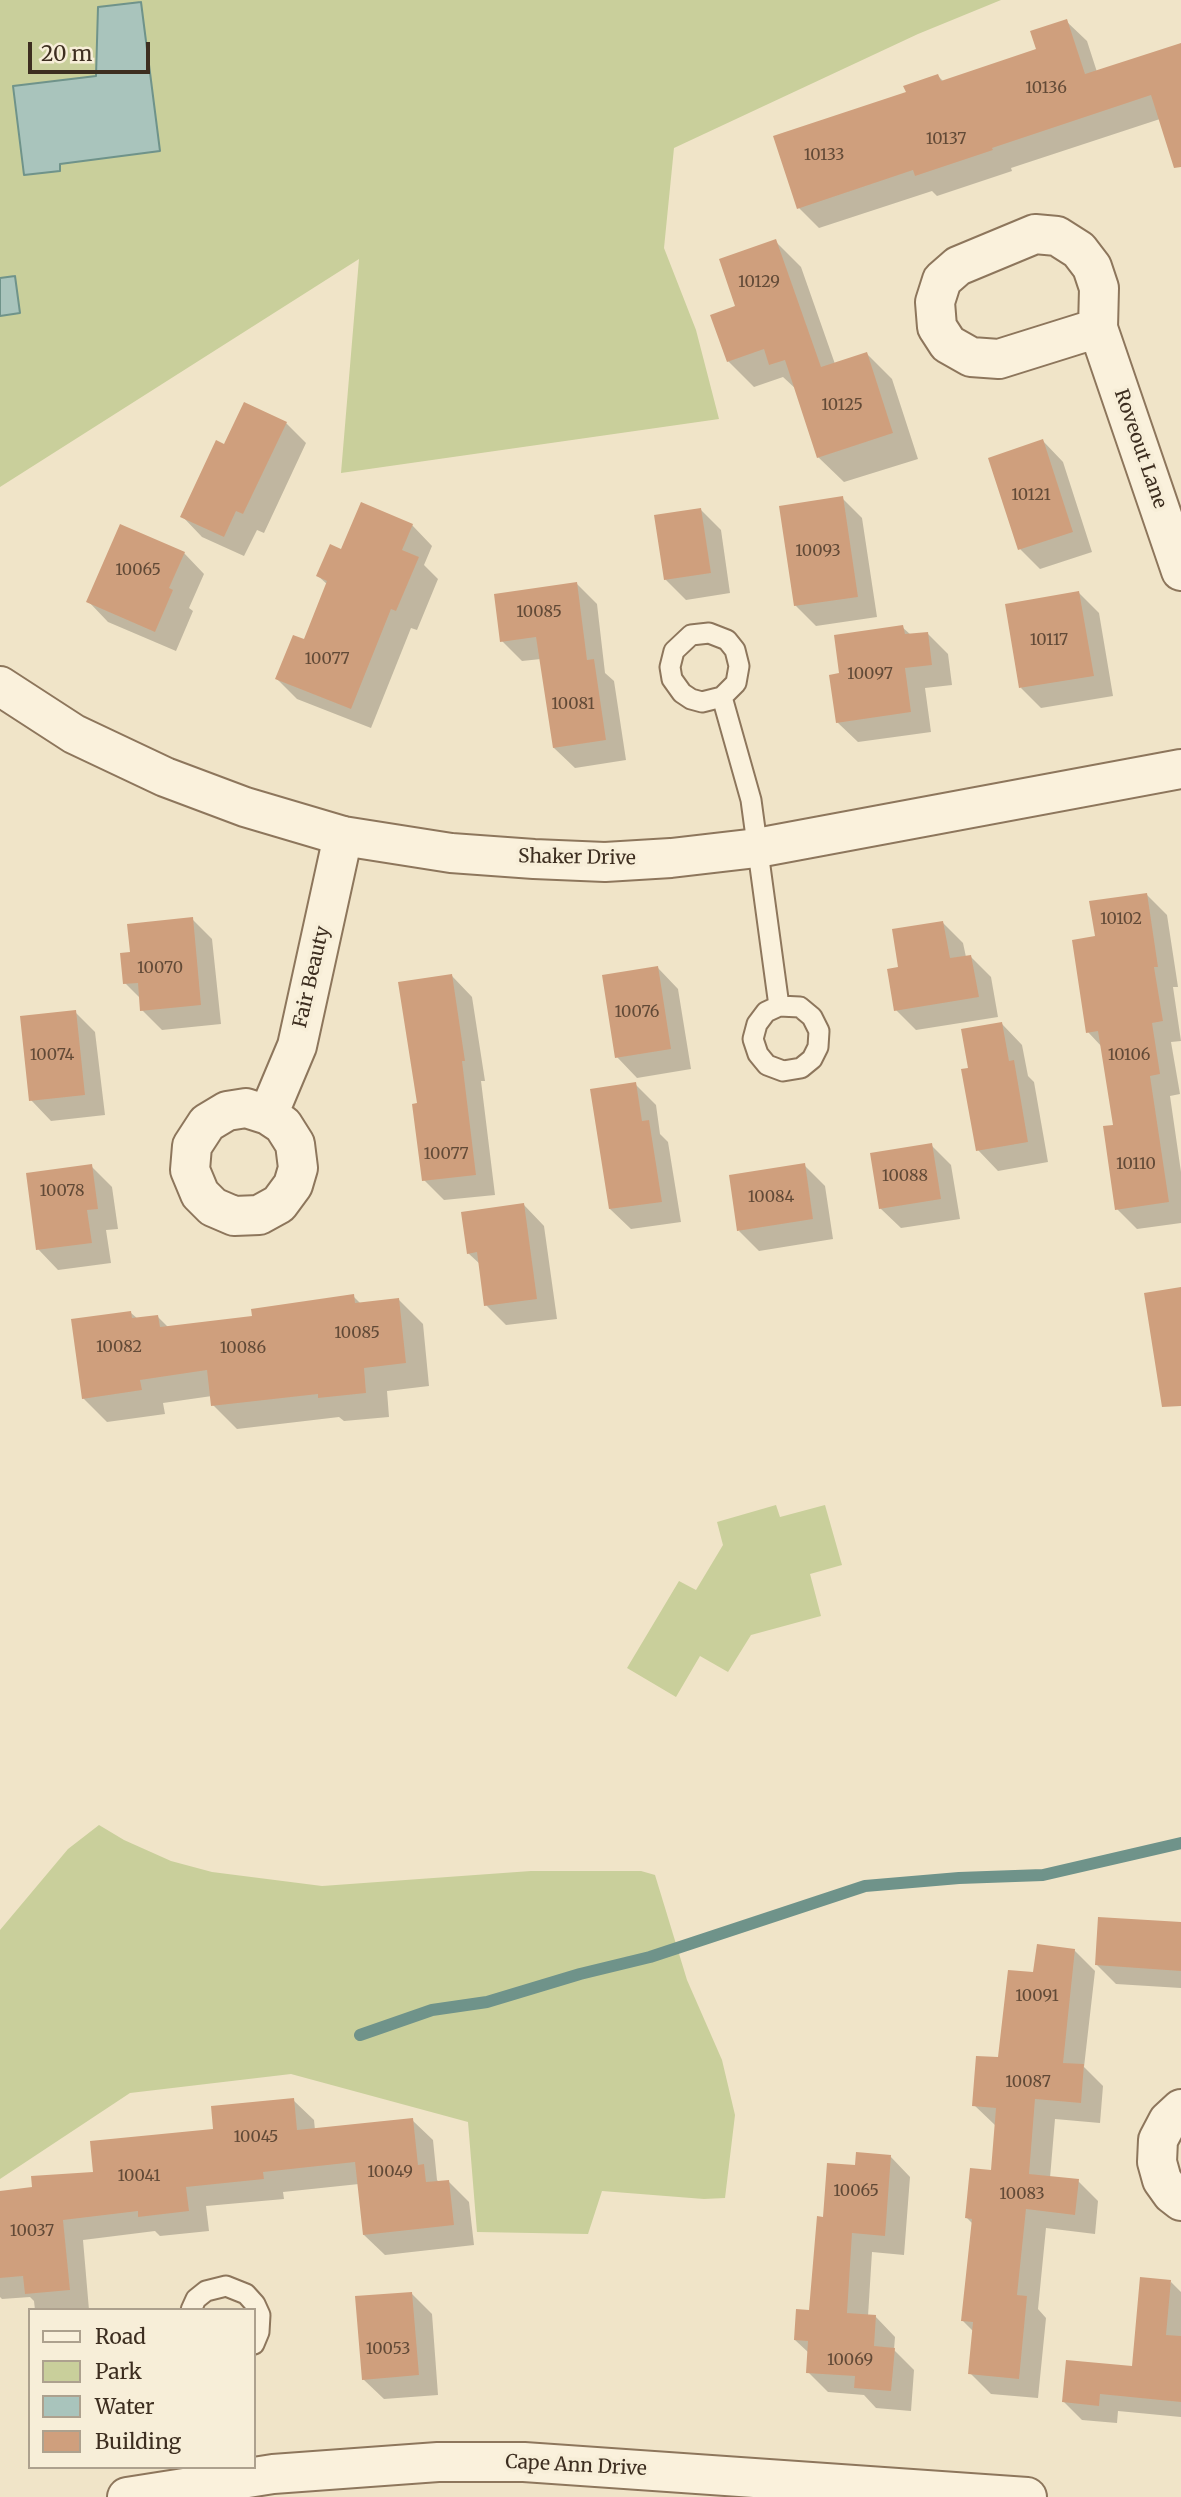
<!DOCTYPE html>
<style>
body{margin:0}
#map{position:relative;width:1181px;height:2497px;overflow:hidden;background:#f0e4c8;font-family:Merriweather,serif}
canvas{display:block}
.legend{position:absolute;left:28px;top:2308px;width:228px;height:161px;box-sizing:border-box;background:#f7eed8;border:2px solid #ada18e;margin:0;padding:9px 12px;list-style:none;font-size:21px;color:#3d2e20}
.legend li{display:flex;align-items:center;gap:14px;height:35px}
.legend b{width:35px;border:2px solid #ada18e}
.scale{position:absolute;left:28px;top:42px;width:122px;height:32px;box-sizing:border-box;border:4px solid #3d2e20;border-top:0;padding-left:9px;font-size:21px;line-height:24px;white-space:nowrap;color:#3d2e20;-webkit-text-stroke:5px #f7eed8;paint-order:stroke}
</style>
<div id="map">
<canvas width="1181" height="2497"></canvas>
<ul class="legend">
<li><b style="height:9px;background:#faf1dc"></b>Road</li>
<li><b style="height:19px;background:#c9cf9b"></b>Park</li>
<li><b style="height:19px;background:#a9c4bc"></b>Water</li>
<li><b style="height:19px;background:#cf9f7d"></b>Building</li>
</ul>
<div class="scale">20 m</div>
</div>
<script>
const g = document.querySelector('canvas').getContext('2d');
g.lineJoin = 'round';
function fillPath(path, color) {
  g.fillStyle = color;
  g.fill(path, 'evenodd');
}
function toPath(rows) {
  const path = new Path2D();
  for (const r of rows) {
    path.moveTo(r[0], r[1]);
    for (let i = 2; i < r.length; i += 2) path.lineTo(r[i], r[i + 1]);
  }
  return path;
}
function strokePath(path, color, width, dash) {
  g.strokeStyle = color;
  g.lineWidth = width;
  g.lineCap = dash ? 'butt' : 'round';
  g.setLineDash(dash || []);
  g.stroke(path);
}
function write(font, color, halo, rows, align = 'center') {
  g.font = font + ' Merriweather,serif';
  g.lineWidth = 7;
  g.setLineDash([]);
  g.textBaseline = 'middle';
  g.strokeStyle = halo;
  g.fillStyle = color;
  for (const [text, x, y, turn = 0] of rows) {
    g.save();
    g.translate(x, y);
    g.rotate((+turn || 0) * Math.PI / 180);
    g.textAlign = isNaN(turn) ? turn : align;
    if (halo) g.strokeText(text, 0, 0);
    g.fillText(text, 0, 0);
    g.restore();
  }
}
fillPath(toPath([
 [0,0,1001,0,918,34,674,148,664,248,696,330,719,419,341,473,359,259,0,487],
 [776,1505,780,1517,825,1505,842,1565,810,1574,821,1616,751,1635,728,1672,700,1656,676,1697,627,1668,679,1581,696,1590,723,1545,717,1522],
 [99,1825,124,1840,171,1861,212,1872,322,1886,531,1871,641,1871,655,1875,687,1980,722,2060,735,2115,725,2198,704,2199,602,2191,588,2234,477,2232,468,2122,291,2074,130,2093,0,2179,0,1930,68,1849]
]), '#c9cf9b');
const water = toPath([
 [141,2,160,151,60,164,60,171,24,175,13,86,96,76,98,7,141,2],
 [15,276,20,313,0,316,0,278,15,276]
]);
fillPath(water, '#a9c4bc');
strokePath(water, '#6f938a', 2);
fillPath(toPath([
 [1066,21,1087,41,1097,72,1181,45,1181,161,1160,119,1011,168,1012,171,937,196,932,191,819,228,799,208,908,93,938,76,944,82,1038,50],
 [775,241,801,267,835,364,867,354,892,379,918,459,844,482,818,457,797,390,783,377,754,387,728,361],
 [286,423,306,443,264,533,257,530,244,556,202,537,182,516,225,446],
 [1043,441,1063,462,1092,552,1040,569,1020,549],
 [842,498,862,518,877,617,816,626,795,605],
 [700,509,721,530,730,593,686,600,665,579],
 [412,525,432,546,424,565,438,579,417,630,411,628,371,728,297,699,277,679,305,642,328,585,318,576,341,551],
 [184,553,204,574,189,608,193,611,176,651,108,622,88,601],
 [577,584,597,604,605,673,614,681,626,760,575,768,554,748,541,659,522,661,502,641],
 [1079,593,1099,613,1113,696,1041,708,1021,688],
 [902,627,911,635,927,633,948,654,952,685,925,688,931,732,858,742,837,722,841,675],
 [1146,894,1167,915,1178,987,1173,987,1181,1041,1171,1042,1180,1094,1170,1096,1181,1172,1181,1223,1137,1229,1117,1209,1115,1126,1102,1047,1088,1032,1097,938],
 [192,919,212,939,221,1024,162,1030,142,1010,141,999,125,983,132,954],
 [943,923,963,943,966,957,971,957,991,977,998,1017,916,1030,896,1010,900,969],
 [658,968,678,989,691,1069,637,1078,617,1057],
 [452,976,472,997,485,1081,481,1081,495,1195,444,1200,424,1180,419,1105],
 [75,1012,95,1032,105,1115,51,1121,31,1100],
 [1002,1024,1022,1045,1028,1076,1034,1082,1048,1162,998,1171,978,1150,970,1069],
 [635,1084,656,1105,660,1134,668,1142,681,1222,631,1229,610,1209],
 [931,1145,951,1165,960,1219,901,1228,880,1208],
 [804,1165,825,1186,833,1239,759,1251,739,1231],
 [91,1166,112,1187,118,1229,106,1230,111,1263,58,1270,38,1249],
 [524,1205,544,1226,557,1319,506,1325,486,1305,481,1265,468,1253],
 [353,1296,361,1304,399,1300,423,1324,429,1386,387,1391,389,1417,344,1421,339,1417,237,1429,213,1405,212,1396,163,1403,165,1414,107,1422,83,1398,131,1313,138,1319,158,1317,169,1328,254,1317],
 [1181,1924,1181,1988,1116,1984,1097,1965],
 [1074,1950,1095,1971,1084,2067,1103,2086,1100,2123,1055,2119,1050,2178,1078,2181,1098,2201,1095,2234,1046,2228,1038,2309,1046,2318,1038,2398,991,2394,970,2373,974,2332,963,2321,974,2225,967,2218,993,2172,996,2126,974,2105,999,2059,1035,1974],
 [293,2100,314,2120,315,2130,412,2120,433,2140,437,2180,440,2183,449,2182,469,2202,474,2245,385,2255,364,2235,359,2184,283,2192,284,2199,206,2206,209,2231,160,2236,155,2231,83,2240,89,2310,35,2310,34,2301,30,2297,2,2299,0,2297,0,2192,34,2189,95,2174],
 [890,2156,910,2177,904,2255,872,2252,868,2316,875,2316,895,2337,894,2350,914,2370,911,2411,876,2408,864,2395,828,2392,808,2372,809,2353,795,2340,811,2312,824,2219,856,2167],
 [1171,2282,1181,2292,1181,2417,1118,2411,1117,2423,1082,2420,1064,2402,1133,2368],
 [412,2294,432,2314,438,2395,384,2399,363,2379]
]), '#0003');
strokePath(toPath([
 [360,2035,432,2010,487,2002,580,1974,650,1957,865,1886,959,1878,1043,1875,1181,1843]
]), '#6f938a', 12);
fillPath(toPath([
 [1067,19,1085,74,1181,43,1181,167,1174,168,1151,95,992,148,993,150,915,176,913,170,797,209,773,136,906,92,903,86,938,74,941,81,1036,49,1030,31],
 [776,239,821,367,867,352,893,433,817,458,785,360,769,365,764,349,727,362,710,315,735,306,719,259],
 [244,402,287,422,243,514,236,511,224,537,180,517,216,440,224,444],
 [1043,439,1073,532,1018,550,988,458],
 [843,496,858,597,794,606,779,506],
 [361,502,413,524,402,550,419,557,396,611,391,609,351,709,275,679,293,635,304,639,327,581,316,576,330,544,341,549],
 [701,508,711,573,664,580,654,515],
 [120,524,185,552,169,588,173,590,155,632,86,602],
 [577,582,587,660,594,659,606,740,553,748,536,637,500,642,494,594],
 [1079,591,1094,676,1019,688,1005,604],
 [903,625,905,634,928,632,932,665,905,668,911,712,836,723,829,675,839,673,834,635],
 [1147,893,1158,967,1154,967,1163,1021,1152,1023,1160,1074,1150,1076,1169,1202,1115,1210,1103,1126,1113,1125,1098,1031,1086,1033,1072,940,1095,936,1089,901],
 [193,917,201,1005,140,1011,138,983,123,984,120,953,130,952,127,924],
 [943,921,950,958,971,955,979,997,894,1011,887,969,898,967,892,929],
 [658,966,671,1049,615,1058,602,975],
 [452,974,465,1061,462,1061,476,1175,422,1181,412,1104,417,1103,398,982],
 [76,1010,85,1095,29,1101,20,1016],
 [1002,1022,1009,1061,1014,1060,1028,1142,976,1151,961,1069,968,1068,961,1029],
 [636,1082,642,1121,649,1120,662,1202,609,1209,590,1089],
 [932,1143,941,1199,879,1209,870,1153],
 [805,1163,813,1219,737,1231,729,1175],
 [92,1164,98,1209,87,1210,92,1243,36,1250,26,1173],
 [524,1203,537,1299,484,1306,477,1252,467,1254,461,1212],
 [1181,1287,1181,1406,1162,1407,1144,1293],
 [354,1294,355,1303,399,1298,406,1363,364,1368,366,1393,318,1398,318,1394,211,1406,207,1370,140,1380,142,1390,82,1399,71,1319,131,1311,132,1318,158,1315,160,1327,252,1316,251,1309],
 [1098,1917,1181,1922,1181,1971,1095,1965],
 [1037,1944,1075,1949,1063,2063,1084,2064,1081,2103,1035,2099,1029,2174,1079,2179,1075,2215,1026,2209,1017,2295,1027,2296,1019,2379,968,2374,973,2322,961,2321,972,2219,965,2218,970,2168,991,2170,996,2108,972,2106,976,2056,998,2057,1008,1970,1033,1972],
 [294,2098,297,2130,413,2118,418,2165,424,2164,426,2182,449,2180,454,2225,363,2235,355,2162,263,2172,264,2179,186,2187,189,2211,138,2217,138,2211,63,2220,70,2290,25,2294,23,2276,0,2278,0,2191,32,2187,31,2176,93,2172,90,2141,213,2129,211,2106],
 [856,2152,891,2155,885,2236,852,2233,847,2313,876,2315,874,2346,895,2348,891,2391,854,2388,855,2376,806,2373,808,2341,794,2340,796,2309,809,2310,817,2216,823,2217,827,2163,855,2165],
 [1140,2277,1171,2280,1166,2335,1181,2336,1181,2402,1100,2394,1099,2406,1062,2402,1066,2360,1132,2366],
 [412,2292,419,2375,362,2380,355,2296]
]), '#cf9f7d');
const service = toPath([
 [722,697,702,702,691,699,682,693,672,679,670,667,674,651,691,635,709,633,727,640,735,650,739,666,736,683,722,697,751,800,779,1006,766,1012,757,1024,753,1039,758,1054,767,1065,783,1071,801,1068,812,1059,818,1047,819,1031,812,1017,800,1007,779,1006],
 [191,2310,196,2299,206,2291,226,2286,246,2294,255,2304,260,2315,259,2332,254,2344]
]);
const minor = toPath([
 [1098,328,999,359,971,357,948,344,937,327,935,302,942,280,958,266,1035,234,1057,236,1079,250,1092,267,1099,288,1098,328,1181,571],
 [268,1115,246,1108,227,1111,207,1123,192,1146,190,1170,200,1194,213,1207,234,1216,259,1215,279,1204,293,1185,298,1168,295,1144,283,1125,268,1115,297,1046,343,836],
 [1181,2109,1168,2121,1158,2140,1157,2162,1162,2180,1172,2194,1181,2201],
 [127,2497,273,2474,438,2462,524,2462,1027,2497]
]);
const tertiary = toPath([
 [0,686,74,734,165,777,245,807,343,836,451,853,534,859,605,862,671,858,757,848,1181,769]
]);
strokePath(service, '#8d765c', 23);
strokePath(minor, '#8d765c', 42);
strokePath(tertiary, '#8d765c', 42);
strokePath(service, '#faf1dc', 19);
strokePath(minor, '#faf1dc', 38);
strokePath(tertiary, '#faf1dc', 38);
write('16px', '#624a37', null, [
 ["10136",1046,88],
 ["10137",946,139],
 ["10133",824,155],
 ["10129",759,282],
 ["10125",842,405],
 ["10121",1031,495],
 ["10093",818,551],
 ["10065",138,570],
 ["10085",539,612],
 ["10117",1049,640],
 ["10077",327,659],
 ["10097",870,674],
 ["10081",573,704],
 ["10102",1121,919],
 ["10070",160,968],
 ["10076",637,1012],
 ["10074",52,1055],
 ["10106",1129,1055],
 ["10077",446,1154],
 ["10110",1136,1164],
 ["10088",905,1176],
 ["10078",62,1191],
 ["10084",771,1197],
 ["10085",357,1333],
 ["10082",119,1347],
 ["10086",243,1348],
 ["10091",1037,1996],
 ["10087",1028,2082],
 ["10045",256,2137],
 ["10049",390,2172],
 ["10041",139,2176],
 ["10065",856,2191],
 ["10083",1022,2194],
 ["10037",32,2231],
 ["10053",388,2349],
 ["10069",850,2360]
]);
write('19px', '#3d2e20', '#f7eed8', [
 ["Roveout Lane",1140,449,71],
 ["Shaker Drive",577,858,1],
 ["Fair Beauty",312,977,-77],
 ["Cape Ann Drive",576,2466,3]
]);
</script>
